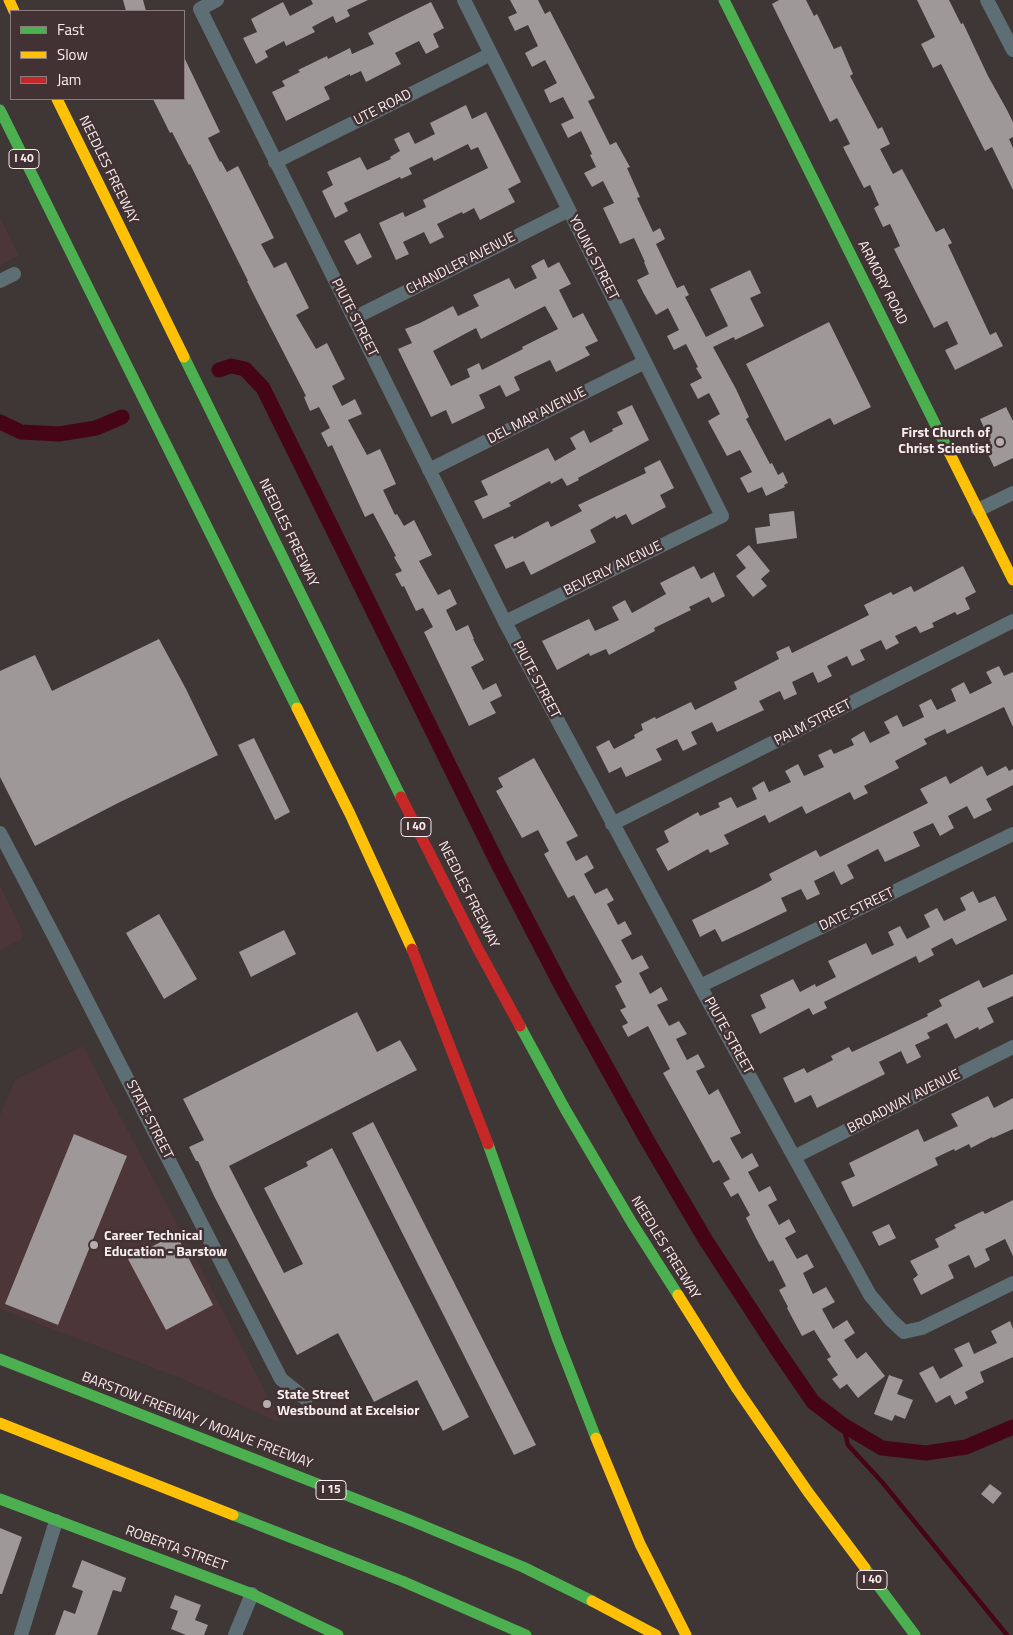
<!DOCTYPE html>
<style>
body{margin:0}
#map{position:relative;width:1013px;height:1635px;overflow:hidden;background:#3f3636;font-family:"Titillium Web",sans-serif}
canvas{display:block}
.legend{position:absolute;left:10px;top:10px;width:175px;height:90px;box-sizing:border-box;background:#433233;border:1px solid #8b7d7e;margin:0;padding:6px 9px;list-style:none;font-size:15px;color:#f8edee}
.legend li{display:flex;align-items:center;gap:10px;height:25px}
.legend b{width:25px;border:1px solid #8b7d7e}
</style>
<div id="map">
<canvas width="1013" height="1635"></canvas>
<ul class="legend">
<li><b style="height:6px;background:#4caf50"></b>Fast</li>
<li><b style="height:6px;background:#ffc107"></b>Slow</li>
<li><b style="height:6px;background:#c62828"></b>Jam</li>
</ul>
</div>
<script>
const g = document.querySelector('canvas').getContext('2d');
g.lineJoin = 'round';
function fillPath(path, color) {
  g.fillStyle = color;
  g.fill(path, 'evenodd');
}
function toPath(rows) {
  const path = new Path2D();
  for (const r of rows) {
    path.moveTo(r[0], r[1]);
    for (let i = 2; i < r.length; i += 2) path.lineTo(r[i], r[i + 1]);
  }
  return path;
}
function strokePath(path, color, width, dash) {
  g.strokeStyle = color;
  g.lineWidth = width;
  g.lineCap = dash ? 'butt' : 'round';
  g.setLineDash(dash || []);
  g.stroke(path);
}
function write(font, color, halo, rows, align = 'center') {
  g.font = font + ' "Titillium Web",sans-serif';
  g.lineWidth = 5;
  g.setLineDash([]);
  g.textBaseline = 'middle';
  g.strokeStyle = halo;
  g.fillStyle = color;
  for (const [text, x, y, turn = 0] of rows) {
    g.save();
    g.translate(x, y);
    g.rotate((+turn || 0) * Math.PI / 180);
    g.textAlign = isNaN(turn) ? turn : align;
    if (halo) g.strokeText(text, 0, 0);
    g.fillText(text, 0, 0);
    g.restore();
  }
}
fillPath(toPath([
 [0,217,19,256,0,265],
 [0,885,23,933,22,939,0,950],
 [83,1046,280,1419,278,1422,183,1379,0,1309,0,1115,15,1080]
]), '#4c3638');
strokePath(toPath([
 [843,1425,848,1445,882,1482,1007,1635]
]), '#460515', 4.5);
strokePath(toPath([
 [219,370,231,366,245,369,263,388,498,864,562,987,647,1140,705,1239,776,1348,813,1402,843,1425,882,1448,926,1453,966,1447,1013,1427],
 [0,422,21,432,59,434,96,428,122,417]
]), '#460515', 15);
fillPath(toPath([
 [123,0,143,0,146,11,126,11],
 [311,0,368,0,347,10,350,16,336,23,333,16,312,27,315,32,286,46,284,41,265,51,268,57,256,64,243,38,257,32,251,19,283,2,290,16,313,4],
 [510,0,538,0,545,14,550,11,595,98,588,101,610,145,616,142,630,167,627,168,640,197,637,198,653,232,660,228,665,239,656,244,677,288,684,285,689,295,685,297,706,337,728,326,710,289,750,270,761,293,750,298,764,326,735,340,734,337,713,347,736,389,749,417,746,419,770,464,772,463,778,475,783,472,788,483,784,485,785,487,766,496,762,487,748,493,740,478,752,472,740,450,727,456,708,421,720,414,709,393,698,399,690,384,702,378,696,368,698,367,686,344,674,350,667,336,679,330,668,308,656,315,644,294,637,280,649,274,644,262,645,262,634,238,620,244,603,208,614,203,603,181,592,187,584,173,596,167,590,155,592,154,581,131,568,138,561,124,574,118,563,97,550,103,544,90,557,83,545,60,532,67,525,53,538,46,528,25,515,31,508,17,517,13],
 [779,0,806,0,814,16,817,14,834,49,841,46,853,74,850,76,878,129,882,127,890,144,880,149,893,174,902,169,936,232,944,228,952,243,948,245,990,335,996,332,1003,346,955,370,945,350,958,344,947,321,934,328,894,249,900,246,890,224,883,227,874,208,879,205,870,185,864,188,843,147,850,144,837,118,830,122,772,4],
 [917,0,949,0,961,24,963,23,988,76,1007,110,1013,122,1013,137,1009,139,1013,148,1013,190,992,147,985,151,941,64,933,68,921,44,935,37],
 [431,2,444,28,433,34,439,47,426,54,419,41,395,53,401,64,366,82,361,71,350,76,350,74,324,87,330,99,286,121,272,92,285,86,282,81,300,72,298,70,327,56,328,59,350,48,352,54,374,44,368,33],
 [184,57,220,132,208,138,220,162,221,161,227,172,238,166,274,238,261,244,274,268,286,262,309,308,296,315,316,349,327,343,345,379,332,386,342,406,355,399,362,414,348,420,367,455,380,449,396,484,383,490,395,515,397,514,404,526,414,520,432,555,419,561,438,595,450,589,457,604,446,610,456,631,468,625,474,639,473,639,484,660,471,667,483,690,496,683,502,696,490,702,496,713,469,726,424,632,433,627,423,608,416,611,404,586,402,587,395,574,402,571,394,557,396,556,373,513,365,517,332,445,328,447,321,433,330,428,319,407,310,411,304,397,306,396,257,301,247,281,248,281,190,164,189,165,172,132,170,133,153,99,184,99],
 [466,105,472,119,486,112,521,182,508,189,515,202,480,220,474,208,463,214,462,212,437,224,444,237,430,244,424,232,403,242,409,254,396,260,379,223,403,212,405,217,426,207,423,200,488,168,478,147,471,150,468,144,434,161,432,157,409,168,412,174,401,179,400,177,344,203,348,211,335,218,322,191,333,185,327,172,360,157,367,170,391,159,390,157,400,151,394,139,409,132,415,144,435,134,430,123],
 [360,233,372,257,357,265,344,241],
 [544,259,548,268,559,262,571,284,559,290,573,318,583,313,598,341,585,347,590,355,556,372,550,360,514,377,520,390,506,397,500,385,479,395,485,408,452,424,446,410,431,417,398,349,412,343,405,329,420,323,453,306,458,316,479,306,473,295,509,278,515,289,537,278,531,266],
 [545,306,558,329,522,347,523,349,482,370,479,363,467,369,470,377,451,386,433,351,476,328,481,339],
 [829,322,871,407,834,425,830,418,785,441,746,364],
 [632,405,649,440,578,478,579,480,567,486,562,478,551,484,550,481,509,503,511,506,483,519,474,501,488,495,481,481,548,448,555,461,576,449,570,438,584,430,590,443,613,431,612,429,623,424,617,412],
 [1006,407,1013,421,1013,458,994,467,984,446,991,443,980,419],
 [660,460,674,488,660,495,666,507,632,525,626,514,616,519,615,516,590,530,596,542,531,575,524,561,506,569,494,545,513,536,514,539,548,521,551,527,582,511,578,505,646,473,644,468],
 [794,511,797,538,757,544,755,528,770,526,769,514],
 [749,545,770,571,761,579,767,586,753,597,736,576,746,568,736,555],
 [694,566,701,579,714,572,725,596,712,603,709,597,689,607,691,610,654,628,655,631,609,655,606,649,590,656,589,653,557,670,542,641,589,619,595,631,619,620,612,607,625,600,632,613,666,594,660,583],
 [963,566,976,592,965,598,970,609,957,615,955,612,932,623,934,627,920,633,916,626,895,636,899,643,886,650,881,640,860,650,865,660,852,666,847,656,827,666,832,676,818,683,813,672,792,682,797,694,784,700,780,691,759,701,764,710,717,732,712,722,691,732,697,744,683,751,677,739,656,749,662,760,626,777,621,767,609,773,596,747,609,740,614,749,635,738,634,735,643,730,641,724,655,717,656,719,691,702,695,710,737,689,734,682,779,659,776,652,789,646,792,653,869,615,864,605,891,592,893,595,911,586,914,592],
 [159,639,186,689,218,755,118,803,35,846,0,777,0,671,35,655,52,691],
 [999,666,1004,676,1013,672,1013,727,1004,707,947,734,945,729,924,739,927,744,895,761,899,768,864,786,868,793,854,800,850,792,806,814,802,806,769,823,765,815,724,835,729,844,710,853,708,849,668,871,656,849,669,842,664,831,698,812,700,816,720,807,718,803,731,797,737,808,757,799,752,788,764,781,769,792,791,782,785,771,798,764,804,776,824,767,818,755,831,749,834,754,854,745,851,739,864,731,870,743,890,733,884,722,897,715,903,727,924,717,919,705,931,699,937,710,956,701,951,689,964,682,970,694,992,683,986,672],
 [254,738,290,812,275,820,238,745],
 [534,758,578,836,566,842,576,861,587,855,594,868,584,874,595,894,607,888,614,900,607,904,618,925,625,921,632,934,621,940,632,960,642,955,649,968,639,973,650,994,661,987,668,1000,657,1005,669,1026,679,1021,687,1034,676,1039,687,1060,698,1054,705,1067,696,1071,709,1095,718,1089,741,1133,730,1138,742,1159,752,1153,759,1166,748,1172,759,1192,770,1186,777,1200,768,1205,779,1225,789,1219,796,1232,785,1238,797,1259,807,1254,814,1267,803,1273,813,1294,826,1287,835,1302,822,1309,833,1329,847,1320,855,1333,844,1340,857,1359,866,1352,885,1376,858,1398,847,1384,840,1389,832,1379,838,1375,827,1359,831,1357,814,1330,802,1336,787,1308,788,1307,779,1290,786,1286,773,1260,769,1262,756,1238,746,1218,750,1215,738,1193,731,1197,723,1183,730,1179,719,1160,713,1163,677,1098,663,1073,670,1069,648,1026,628,1037,622,1026,628,1023,620,1010,626,1007,615,986,622,982,574,895,568,898,544,854,549,851,538,830,522,838,496,791,503,787,498,778],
 [982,766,987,776,1006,766,1009,771,1013,769,1013,785,986,799,992,810,974,819,967,806,948,816,954,828,940,836,933,823,913,832,920,846,885,862,878,849,847,865,854,878,841,885,834,871,814,881,820,894,807,900,801,889,781,898,787,911,752,928,722,942,715,929,700,937,692,920,759,887,772,880,769,874,816,850,820,857,928,803,920,789,946,776,950,784],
 [973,891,979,903,995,896,1007,920,956,945,952,938,931,949,934,955,919,963,916,956,824,1002,827,1008,813,1015,809,1008,760,1034,751,1015,766,1008,760,995,793,979,800,992,815,984,816,987,836,977,828,961,866,943,872,955,894,945,888,932,900,926,907,939,930,927,924,915,937,908,944,921,966,910,960,898],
 [159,914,197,979,164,999,126,933],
 [284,930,296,954,251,977,239,952],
 [1013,974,1013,996,987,1008,994,1022,979,1030,978,1027,955,1039,947,1023,927,1033,930,1038,915,1045,921,1057,907,1064,901,1051,879,1062,885,1074,817,1108,811,1095,795,1103,783,1078,804,1068,807,1073,833,1060,831,1056,849,1047,852,1052,928,1016,927,1014,942,1006,939,1000,979,980,983,988],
 [357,1012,377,1052,400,1040,417,1070,229,1166,284,1273,303,1264,264,1188,308,1166,306,1162,332,1148,469,1417,443,1431,417,1380,374,1402,338,1333,297,1355,214,1196,198,1161,196,1161,189,1147,204,1140,183,1099],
 [988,1096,994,1108,1013,1098,1013,1129,993,1138,992,1137,971,1148,969,1144,955,1151,954,1149,935,1158,938,1165,853,1207,841,1182,855,1176,849,1163,918,1129,924,1142,958,1126,951,1114],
 [373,1122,536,1445,514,1455,352,1133],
 [74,1134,127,1156,58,1325,5,1304],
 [1013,1200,1013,1256,1005,1239,985,1249,990,1260,975,1268,969,1255,948,1265,954,1278,921,1295,913,1279,918,1275,910,1261,939,1247,935,1239,956,1228,954,1225,983,1211,985,1214],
 [889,1224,896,1238,879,1246,872,1232],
 [176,1234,213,1305,166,1330,128,1259],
 [1010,1321,1013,1329,1013,1357,980,1372,984,1382,965,1392,968,1398,955,1405,950,1395,936,1403,919,1373,933,1366,940,1379,963,1366,954,1349,969,1342,974,1354,997,1343,991,1331],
 [889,1375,903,1380,897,1394,913,1400,905,1419,895,1415,892,1421,874,1414],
 [990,1484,1002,1493,993,1504,981,1494],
 [0,1528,22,1537,2,1594,0,1594],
 [82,1560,126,1578,121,1592,113,1590,97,1635,55,1635,64,1610,75,1614,83,1591,72,1587],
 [175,1595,201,1605,195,1620,208,1625,204,1635,186,1635,171,1629,178,1611,170,1608]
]), '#9f9898');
strokePath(toPath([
 [217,0,200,9,505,622,700,986,870,1295,891,1320,904,1332,922,1328,1013,1283],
 [464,0,722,516,505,622],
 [987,0,1013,50],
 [275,162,491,54],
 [0,281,14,274],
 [354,318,569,210],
 [429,470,645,362],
 [978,510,1013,493],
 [612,824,1013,621],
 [0,833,54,936,281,1379,306,1399],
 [700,986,1013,834],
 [794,1157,1013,1047],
 [21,1635,56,1521],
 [235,1635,252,1594]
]), '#5d6e75', 14);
strokePath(toPath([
 [724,0,949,452],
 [0,110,297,708],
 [184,357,401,797],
 [520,1026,565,1109,632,1223,678,1295],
 [488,1144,557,1338,596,1438],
 [0,1359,412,1521,523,1567,592,1601],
 [0,1499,252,1594,338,1635],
 [233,1515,402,1581,526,1635],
 [865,1568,915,1635]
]), '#4caf50', 11);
strokePath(toPath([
 [9,0,14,11],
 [57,99,184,357],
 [949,452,1013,580],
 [297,708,350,814,412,949],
 [678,1295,737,1389,808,1492,865,1568],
 [0,1423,233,1515],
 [596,1438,640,1544,686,1635],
 [592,1601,656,1635]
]), '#ffc107', 11);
strokePath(toPath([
 [401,797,478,949,520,1026],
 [412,949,488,1144]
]), '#c62828', 11);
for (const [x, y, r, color] of [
 [1000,442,5,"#b7adae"],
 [94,1245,5,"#b7adae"],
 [267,1404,5,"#b7adae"]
]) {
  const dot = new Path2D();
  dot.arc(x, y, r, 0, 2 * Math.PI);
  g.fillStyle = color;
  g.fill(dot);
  strokePath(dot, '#433233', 2);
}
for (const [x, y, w] of [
 [24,159,30],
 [416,827,30],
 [331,1490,30],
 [872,1580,30]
]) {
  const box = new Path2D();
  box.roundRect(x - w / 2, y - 9.5, w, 19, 4);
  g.fillStyle = '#433233';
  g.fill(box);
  strokePath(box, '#f8edee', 1);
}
write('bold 12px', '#f8edee', null, [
 ["I 40",24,159],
 ["I 40",416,827],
 ["I 15",331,1490],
 ["I 40",872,1580]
]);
write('14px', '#f8edee', '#433233', [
 ["UTE ROAD",383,108,-27],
 ["NEEDLES FREEWAY",108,170,64],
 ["YOUNG STREET",593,258,63],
 ["CHANDLER AVENUE",461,264,-27],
 ["ARMORY ROAD",882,283,63],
 ["PIUTE STREET",354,318,63],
 ["DEL MAR AVENUE",537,416,-27],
 ["NEEDLES FREEWAY",288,533,64],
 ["BEVERLY AVENUE",613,569,-26],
 ["PIUTE STREET",536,680,62],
 ["PALM STREET",813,723,-27],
 ["NEEDLES FREEWAY",468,895,63],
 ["DATE STREET",857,910,-26],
 ["PIUTE STREET",728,1036,61],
 ["BROADWAY AVENUE",904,1102,-27],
 ["STATE STREET",149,1120,63],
 ["NEEDLES FREEWAY",665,1248,58],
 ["BARSTOW FREEWAY / MOJAVE FREEWAY",197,1421,21],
 ["ROBERTA STREET",176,1549,20]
]);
write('bold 14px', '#f8edee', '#433233', [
 ["First Church of",990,434,"right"],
 ["Christ Scientist",990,450,"right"],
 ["Career Technical",104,1237],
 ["Education - Barstow",104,1253],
 ["State Street",277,1396],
 ["Westbound at Excelsior",277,1412]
], 'left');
</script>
